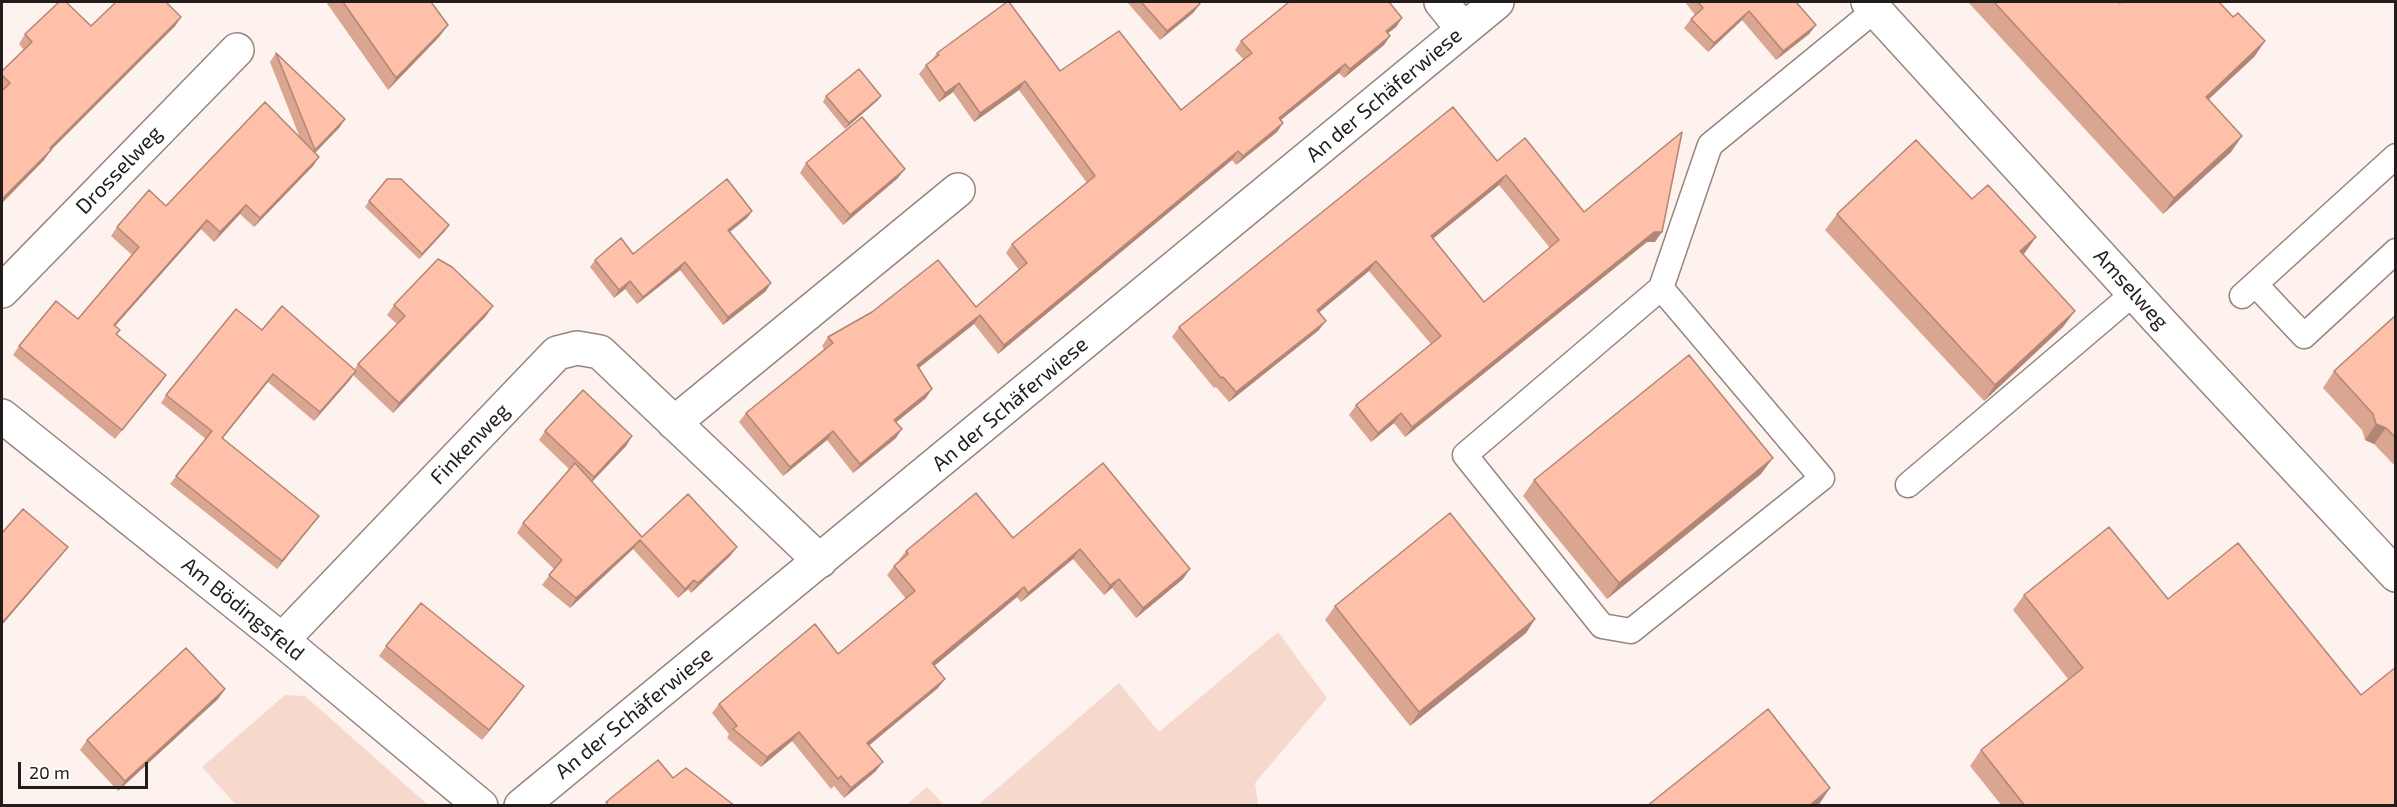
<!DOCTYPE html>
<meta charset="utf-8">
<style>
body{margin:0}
#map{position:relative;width:2397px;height:807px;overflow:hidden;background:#fdf2ee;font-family:"Exo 2",sans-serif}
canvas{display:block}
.frame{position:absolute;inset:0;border:3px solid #221c1a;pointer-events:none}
.scale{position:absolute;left:18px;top:762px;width:130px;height:27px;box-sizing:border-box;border:3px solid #221c1a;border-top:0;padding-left:8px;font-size:18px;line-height:21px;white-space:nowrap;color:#221c1a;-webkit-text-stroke:4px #fff;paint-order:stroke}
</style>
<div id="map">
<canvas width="2397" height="807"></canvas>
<div class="frame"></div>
<div class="scale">20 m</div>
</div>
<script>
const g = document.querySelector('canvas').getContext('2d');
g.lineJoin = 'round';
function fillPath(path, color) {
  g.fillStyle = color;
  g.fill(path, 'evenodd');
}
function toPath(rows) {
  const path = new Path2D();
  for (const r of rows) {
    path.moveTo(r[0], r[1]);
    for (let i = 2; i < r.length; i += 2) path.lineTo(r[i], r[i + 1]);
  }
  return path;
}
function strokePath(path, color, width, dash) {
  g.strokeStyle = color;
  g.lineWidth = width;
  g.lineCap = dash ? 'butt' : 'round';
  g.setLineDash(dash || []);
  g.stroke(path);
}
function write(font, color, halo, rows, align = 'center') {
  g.font = font + ' "Exo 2",sans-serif';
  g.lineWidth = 5;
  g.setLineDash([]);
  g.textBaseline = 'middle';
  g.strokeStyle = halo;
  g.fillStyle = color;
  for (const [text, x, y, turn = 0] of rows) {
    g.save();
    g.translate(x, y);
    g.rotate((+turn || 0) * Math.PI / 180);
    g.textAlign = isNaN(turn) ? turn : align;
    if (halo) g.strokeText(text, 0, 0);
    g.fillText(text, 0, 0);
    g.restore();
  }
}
fillPath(toPath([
 [1278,632,1327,698,1255,783,1258,805,978,805,1119,683,1159,732],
 [285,695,305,696,428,805,236,805,202,767],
 [927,787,944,805,906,805]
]), '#f7d8cd');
const service = toPath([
 [2255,284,2304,336,2396,251],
 [1661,288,1822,478,1631,631,1602,626,1465,455,1661,288,1710,145,1875,10],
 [2242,296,2396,156],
 [1908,485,2134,293]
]);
const minor = toPath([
 [1441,2,1463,29],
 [1868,2,2164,326,2396,575],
 [2,291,237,50],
 [2,416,282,640,481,806],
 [674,423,958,190],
 [282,640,557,353,577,348,600,352,820,561],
 [521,806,1497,2]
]);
strokePath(service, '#95857f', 27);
strokePath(minor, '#95857f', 36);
strokePath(service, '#fff', 24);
strokePath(minor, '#fff', 33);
fillPath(toPath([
 [326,2,431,2,448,25,439,37,388,90],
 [1127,2,1198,2,1200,4,1193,13,1160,40],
 [1685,2,1796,2,1816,25,1809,34,1776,60,1742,20,1708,52,1684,28,1691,19,1695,15],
 [1968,2,2118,2,2120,3,2233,17,2265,41,2254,57,2209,99,2242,136,2231,152,2163,214],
 [181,17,175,26,51,150,44,160,2,203,2,71,24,50,19,44,25,34,91,26],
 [1402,18,1396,27,1388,33,1390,36,1384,45,1344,78,1339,73,1281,120,1283,123,1277,132,1236,165,1232,160,998,354,974,324,919,368,926,398,896,422,896,438,853,473,827,440,783,476,739,422,746,413,824,349,822,346,828,337,976,307,1019,270,1006,253,1012,244,1087,183,1019,90,974,122,953,92,939,102,919,74,926,65,931,61,937,53,1060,71,1181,110,1243,59,1235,50,1241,41],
 [276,53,345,119,339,128,315,153,313,166,254,227,240,214,214,242,201,229,115,326,116,334,166,375,115,439,13,355,19,346,78,319,132,255,111,236,117,227,166,206,300,138,270,62],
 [826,96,881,96,877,101,845,129,823,102],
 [1497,161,1584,212,1655,242,1647,242,1405,437,1394,423,1371,442,1349,415,1356,405,1431,344,1369,271,1319,312,1319,330,1229,402,1216,387,1214,388,1172,337,1179,327],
 [1499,185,1550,248,1484,302,1433,238],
 [806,163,898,178,843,225,800,173],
 [1972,199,2036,237,2023,255,2063,327,1984,401,1825,230,1837,214],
 [369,201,445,231,419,259,365,207],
 [752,211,747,218,730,232,766,291,723,325,680,270,637,304,625,289,614,298,590,267,595,260,633,254],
 [394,305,486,316,393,413,353,375,314,421,268,382,223,438,319,516,277,569,170,484,206,439,161,403,166,395,262,330,354,370,358,364,397,324,387,315],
 [2396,315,2396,467,2374,444,2365,440,2362,430,2323,388,2334,371],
 [545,431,632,436,626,446,592,482,642,537,737,547,730,556,691,593,688,589,678,598,633,549,570,608,542,585,554,569,517,533,523,523,570,470,539,440],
 [1103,463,1183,579,1136,618,1112,588,1104,595,1073,559,1021,602,1017,597,934,666,938,688,869,745,876,771,844,798,834,786,831,789,792,741,761,767,727,738,729,734,712,713,719,704,838,654,906,599,887,575,894,566,900,561,899,560,906,551,1013,538],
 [1761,474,1607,599,1523,496,1534,480],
 [2024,595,2168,599,2361,695,2396,806,2002,806,1970,766,1981,750,2068,679,2013,610],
 [1335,606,1535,619,1526,633,1410,726,1325,620],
 [386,646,517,696,482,740,379,656],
 [225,689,218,699,118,791,80,750,87,740]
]), '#daa591');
fillPath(toPath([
 [1200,4,1193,13,1160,40,1167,31],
 [1749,11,1742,20,1708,52,1714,43],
 [181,17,175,26,43,158,50,148],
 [1402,18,1396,27,1379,40,1386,31],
 [448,25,439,37,388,90,396,78],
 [1816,25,1809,34,1776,60,1783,51],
 [1390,36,1384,45,1344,78,1350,69],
 [2265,41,2254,57,2195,112,2206,97],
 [1345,64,1339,73,1272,127,1279,118],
 [1025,81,1019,90,974,122,980,113],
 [959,83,953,92,939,102,945,93],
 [881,96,877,101,845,129,849,123],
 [345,119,339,128,309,159,315,150],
 [1283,123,1277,132,1236,165,1243,156],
 [2242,136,2231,152,2163,214,2174,198],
 [51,150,44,160,2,203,2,199],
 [1238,151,1232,160,998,354,1004,345],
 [319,157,313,166,254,227,260,218],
 [905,169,898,178,843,225,850,215],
 [1506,175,1499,185,1424,246,1431,236],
 [246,205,240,214,214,242,220,232],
 [752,211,747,218,723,237,728,230],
 [207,220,201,229,108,334,114,325],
 [449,225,445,231,419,259,422,254],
 [1654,232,1662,232,1655,242,1647,242,1405,437,1412,427],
 [2036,237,2024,254,2008,268,2020,251],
 [1376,261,1369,271,1310,320,1317,310],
 [685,262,680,270,637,304,643,297],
 [630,281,625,289,614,298,619,290],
 [771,283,766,291,723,325,728,317],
 [493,306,486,316,393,413,399,403],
 [2075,311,2063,327,1984,401,1995,385],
 [980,315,974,324,911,374,917,365],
 [1326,321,1319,330,1229,402,1236,392],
 [356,371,350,380,314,421,320,412],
 [273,374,268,382,216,446,222,438],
 [166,375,160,384,115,439,122,430],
 [932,389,926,398,888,429,894,420],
 [1401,413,1394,423,1371,442,1378,433],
 [2376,424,2386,428,2374,444,2365,440],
 [902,429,896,438,853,473,860,464],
 [833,431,827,440,783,476,790,467],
 [632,436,626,446,587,487,594,477],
 [1773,458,1761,474,1607,599,1619,583],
 [319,516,313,524,277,569,282,561],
 [640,540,633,549,570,608,576,598],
 [68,547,60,557,2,625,2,623],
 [737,547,730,556,691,593,698,583],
 [1080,549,1073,559,1021,602,1028,593],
 [1190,569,1183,579,1136,618,1143,608],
 [1119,579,1112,588,1104,595,1110,585],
 [694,580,688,589,678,598,685,589],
 [1024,587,1017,597,926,673,932,663],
 [1535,619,1526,633,1410,726,1419,712],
 [945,679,938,688,860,753,867,743],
 [524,686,517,696,482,740,489,730],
 [225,689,218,699,118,791,125,781],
 [799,732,792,741,761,767,767,757],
 [883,762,876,771,844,798,851,788],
 [1830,788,1818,806,1809,806]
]), '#b28676');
const building = toPath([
 [59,2,66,2,91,26,116,2,166,2,181,17,50,148,51,150,2,199,2,91,10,83,2,75,2,71,32,42,25,34,59,2],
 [343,2,431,2,448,25,396,78,343,2],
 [1007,2,1009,2,1060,71,1119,31,1181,110,1252,53,1241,41,1289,2,1389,2,1402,18,1386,31,1390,36,1350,69,1345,64,1279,118,1283,123,1243,156,1238,151,1004,345,980,315,917,365,932,389,894,420,902,429,860,464,833,431,790,467,746,413,833,343,828,337,872,312,938,260,976,307,1027,263,1012,244,1095,176,1025,81,980,113,959,83,945,93,926,65,939,55,937,53,1007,2],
 [1141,2,1198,2,1200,4,1167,31,1141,2],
 [1698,2,1796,2,1816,25,1783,51,1749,11,1714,43,1691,19,1703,8,1698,2],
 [1994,2,2118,2,2120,3,2121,2,2219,2,2233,17,2238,13,2265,41,2206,97,2242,136,2174,198,1994,2],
 [276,53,345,119,315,150,276,53],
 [859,69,881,96,849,123,826,96,859,69],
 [265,102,319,157,260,218,246,205,220,232,207,220,114,325,120,330,116,334,166,375,122,430,19,346,56,301,78,319,139,247,117,227,149,190,166,206,265,102],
 [1453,107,1497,161,1525,138,1584,212,1682,132,1662,232,1654,232,1412,427,1401,413,1378,433,1356,405,1441,336,1376,261,1317,310,1326,321,1236,392,1223,377,1221,378,1179,327,1453,107],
 [1506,175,1559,240,1484,302,1431,236,1506,175],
 [862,117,905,169,850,215,806,163,862,117],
 [1916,140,1972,199,1988,185,2036,237,2020,251,2075,311,1995,385,1837,214,1916,140],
 [387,179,401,179,449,225,422,254,369,201,387,179],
 [727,179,752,211,728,230,771,283,728,317,685,262,643,297,630,281,619,290,595,260,621,238,633,254,727,179],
 [438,259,452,267,493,306,399,403,358,364,405,316,394,305,438,259],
 [282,306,356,371,320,412,273,374,222,438,319,516,282,561,176,476,212,431,166,395,236,309,262,330,282,306],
 [2396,315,2396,438,2386,428,2376,424,2373,414,2334,371,2396,315],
 [1689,355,1773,458,1619,583,1534,480,1689,355],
 [583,390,632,436,594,477,545,431,583,390],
 [575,463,642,537,688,494,737,547,698,583,694,580,685,589,640,540,576,598,549,575,562,560,523,523,575,463],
 [1103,463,1190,569,1143,608,1119,579,1110,585,1080,549,1028,593,1024,587,932,663,945,679,867,743,883,762,851,788,841,776,838,779,799,732,767,757,733,729,737,726,719,704,815,624,838,654,915,591,894,566,908,554,906,551,976,493,1013,538,1103,463],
 [23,509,68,547,2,623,2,533,23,509],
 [1450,513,1535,619,1419,712,1335,606,1450,513],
 [2109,527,2168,599,2238,543,2361,695,2396,667,2396,806,2025,806,1981,750,2083,668,2024,595,2109,527],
 [421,603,524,686,489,730,386,646,421,603],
 [186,648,225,689,125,781,87,740,186,648],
 [1768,709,1830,788,1809,806,1647,806,1768,709],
 [658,760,673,778,686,768,735,806,609,806,606,802,658,760]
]);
fillPath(building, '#fec0a9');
strokePath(building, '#b28676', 1.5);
write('21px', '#221c1a', '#fff', [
 ["An der Schäferwiese",1384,95,-40],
 ["Drosselweg",119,170,-46],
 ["Amselweg",2131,289,48],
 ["An der Schäferwiese",1010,404,-40],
 ["Finkenweg",470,444,-46],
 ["Am Bödingsfeld",243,609,39],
 ["An der Schäferwiese",634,713,-39]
]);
</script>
